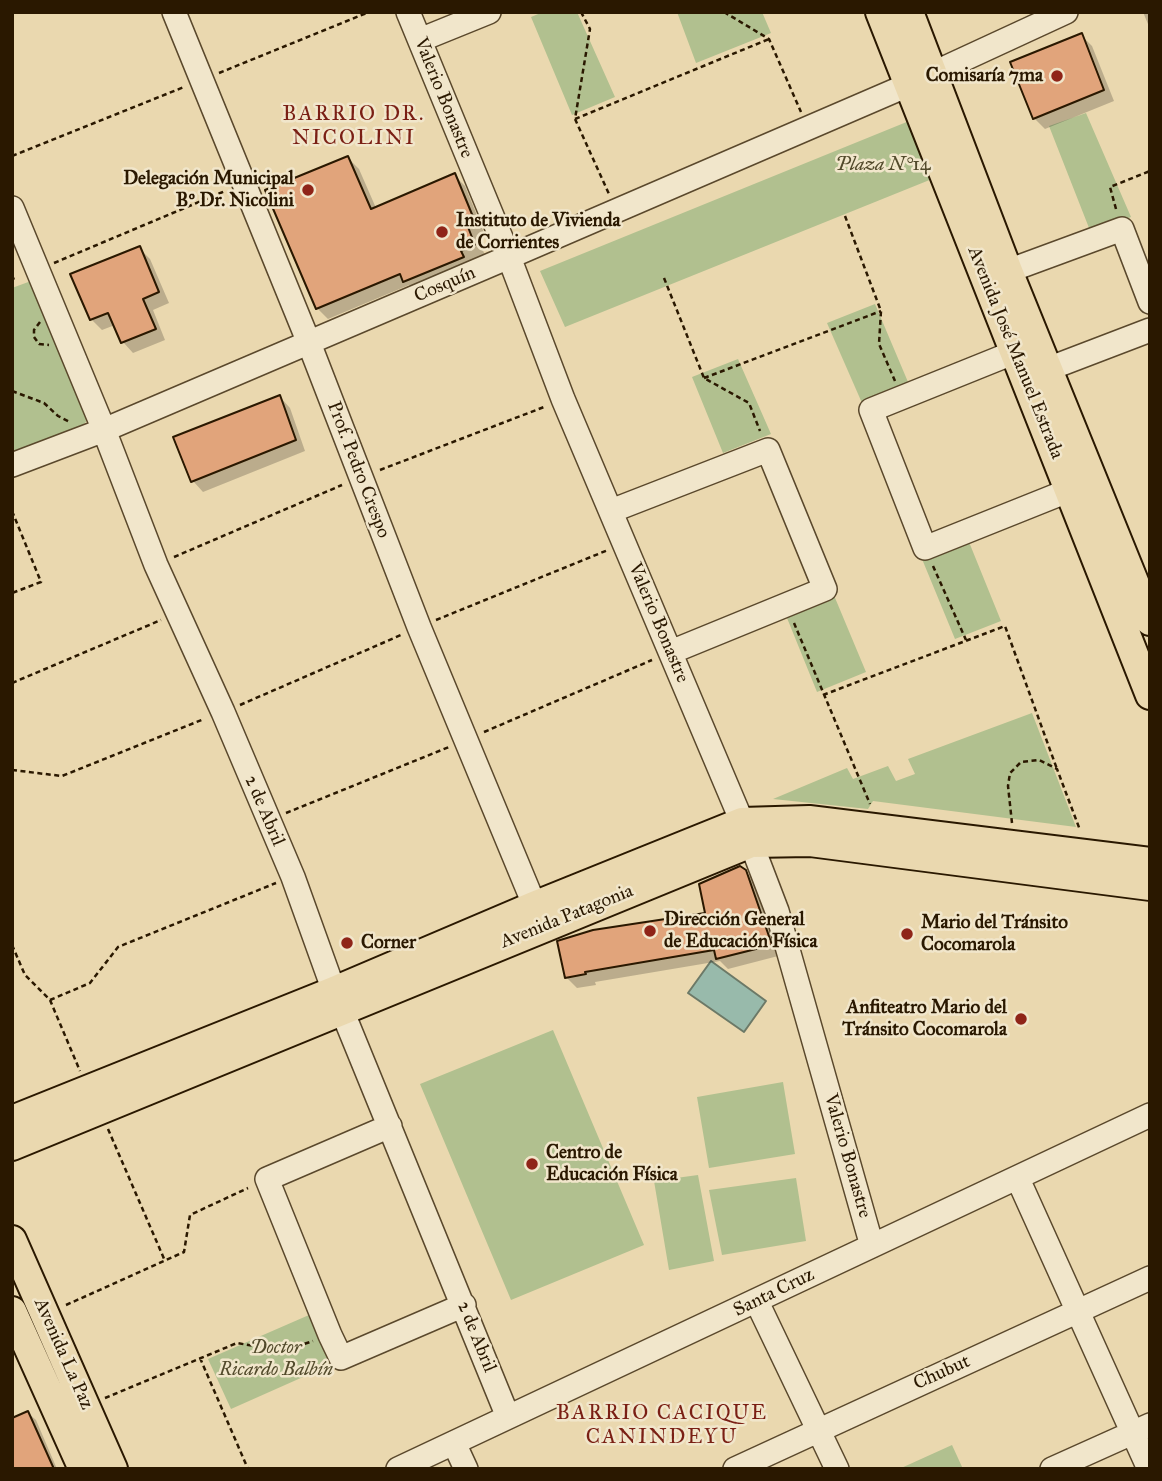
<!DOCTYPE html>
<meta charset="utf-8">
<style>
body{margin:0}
#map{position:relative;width:1162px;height:1481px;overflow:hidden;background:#ead8af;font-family:"IM FELL Great Primer",serif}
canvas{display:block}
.frame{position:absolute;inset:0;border:14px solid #2a1800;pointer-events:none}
</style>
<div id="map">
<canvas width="1162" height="1481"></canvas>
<div class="frame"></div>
</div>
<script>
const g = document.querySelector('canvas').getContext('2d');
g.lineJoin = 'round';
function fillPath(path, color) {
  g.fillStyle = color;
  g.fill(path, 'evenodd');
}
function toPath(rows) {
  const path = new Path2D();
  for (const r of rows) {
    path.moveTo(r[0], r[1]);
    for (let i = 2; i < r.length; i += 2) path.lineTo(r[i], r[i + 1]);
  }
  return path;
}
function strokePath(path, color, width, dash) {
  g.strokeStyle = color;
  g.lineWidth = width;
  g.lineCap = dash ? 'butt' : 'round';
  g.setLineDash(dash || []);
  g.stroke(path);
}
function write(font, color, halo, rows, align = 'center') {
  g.font = font + ' "IM FELL Great Primer",serif';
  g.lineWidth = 5;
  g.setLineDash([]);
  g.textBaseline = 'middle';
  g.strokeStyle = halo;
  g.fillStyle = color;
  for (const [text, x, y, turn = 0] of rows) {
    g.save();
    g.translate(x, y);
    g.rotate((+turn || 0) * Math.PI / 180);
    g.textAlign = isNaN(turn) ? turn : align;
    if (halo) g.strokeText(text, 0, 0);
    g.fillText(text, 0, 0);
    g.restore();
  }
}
fillPath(toPath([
 [543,12,577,12,615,97,572,115,531,17],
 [677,12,762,12,771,33,696,63],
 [1086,113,1131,217,1091,233,1049,126],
 [914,119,937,177,565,327,540,271],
 [31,281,85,409,86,422,77,430,12,457,12,288],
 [875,304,908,382,862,403,827,323],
 [738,359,771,434,723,453,692,377],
 [969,542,1001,621,955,639,922,559],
 [833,593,866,672,817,692,785,613],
 [1032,713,1076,827,873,801,868,809,773,799,847,768,853,779,888,766,896,781,915,774,908,759],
 [553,1030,644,1245,511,1300,420,1084],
 [783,1082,795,1154,709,1168,697,1097],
 [698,1175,714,1261,669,1270,654,1181],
 [796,1178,806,1241,722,1255,709,1190],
 [309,1315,330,1365,231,1409,208,1359],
 [952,1445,963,1469,899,1469]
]), '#b1c08f');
const water = toPath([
 [711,961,766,1001,744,1032,688,993,711,961]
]);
fillPath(water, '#98baab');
strokePath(water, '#6c7967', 2);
fillPath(toPath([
 [1143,12,1150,12,1150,29],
 [1081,35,1092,46,1114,101,1045,129,1034,118],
 [348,158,359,169,376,208,454,175,465,186,485,235,477,238,485,255,415,291,409,285,328,319,317,308],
 [139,248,150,259,169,303,153,310,165,340,133,353,123,342,115,325,102,330,91,319],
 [280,397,290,408,305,451,203,492,193,481],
 [745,871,757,883,782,955,728,969,720,961,595,982,596,985,577,988,566,977,708,914],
 [28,1413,36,1420,57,1469,15,1469]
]), '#0003');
const building = toPath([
 [1082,33,1104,90,1033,119,1010,62,1082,33],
 [348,156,371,209,455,173,476,224,468,227,475,245,461,251,464,257,403,282,400,274,316,309,265,190,348,156],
 [140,246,159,292,143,299,156,329,121,343,108,313,90,320,70,274,140,246],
 [280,395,296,440,191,482,173,437,280,395],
 [740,866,746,870,772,945,716,959,714,950,585,972,586,974,565,978,557,941,593,930,705,913,699,884,740,866],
 [28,1411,54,1469,12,1469,12,1418,28,1411]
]);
fillPath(building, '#e1a47b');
strokePath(building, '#2a1800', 2);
const minor = toPath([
 [174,12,309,343,419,627,541,921],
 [408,12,509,257,563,399,751,843,777,911,872,1246],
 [420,40,489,12],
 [12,208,104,430,156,565,223,712,293,877,334,991,508,1417],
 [1008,271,1122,229,1150,302],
 [1015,352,871,410,925,548,1070,490],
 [1048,369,1150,330],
 [12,465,104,430,509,257,908,85,1066,12],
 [611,511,768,450,825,589,671,652],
 [390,1126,267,1179,330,1335,341,1358,464,1305],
 [1018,1179,1149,1469],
 [757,1302,837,1469],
 [454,1443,466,1469],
 [398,1469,1150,1115],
 [735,1469,1150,1278],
 [1052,1469,1150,1425]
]);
const major = toPath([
 [880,12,1150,695],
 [909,12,1008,271,1150,621],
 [12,1120,334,991,534,906,742,822,809,820,1150,862],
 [12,1146,751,843,810,842,1150,886],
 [12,1240,113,1469],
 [12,1311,83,1469]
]);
strokePath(minor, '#5a482c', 26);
strokePath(major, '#2a1800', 32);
strokePath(toPath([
 [581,12,590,29,575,119,609,194],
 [724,12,769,39,801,112],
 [219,73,369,12],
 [575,119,769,39],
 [12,156,184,87],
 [1116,209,1110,187,1150,171],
 [845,216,881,311,879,344,895,381],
 [54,263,225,191],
 [12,275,14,280],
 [664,278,704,378,749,403,760,431],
 [40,322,34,330,34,337,39,344,49,345],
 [704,378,881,311],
 [12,391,44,403,58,416,70,422],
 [380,470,544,407],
 [12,511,41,582,12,593],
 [174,557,342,485],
 [933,566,966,640],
 [436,620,608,550],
 [794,623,870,804],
 [12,683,161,620],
 [823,695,1005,626,1057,769],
 [240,705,401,635],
 [484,732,652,660],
 [12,770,62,776,204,719],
 [286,813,449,747],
 [1012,823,1008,786,1010,773,1021,762,1039,760,1057,769,1080,830],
 [12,945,25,975,50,1000,80,1071],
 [50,1000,90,983,118,947,276,883],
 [108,1129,165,1261],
 [66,1305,184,1252,190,1215,248,1188],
 [200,1358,248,1469],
 [105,1398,237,1343,283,1351,313,1341]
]), '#2a1800', 2.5, [5, 3.5]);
strokePath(minor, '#f1e6cb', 23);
strokePath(major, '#ead8af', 28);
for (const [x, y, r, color] of [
 [1057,76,7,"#8f2418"],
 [308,190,7,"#8f2418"],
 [442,232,7,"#8f2418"],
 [650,931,7,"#8f2418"],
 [907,934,7,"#8f2418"],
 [347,943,7,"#8f2418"],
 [1021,1019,7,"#8f2418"],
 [532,1164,7,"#8f2418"]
]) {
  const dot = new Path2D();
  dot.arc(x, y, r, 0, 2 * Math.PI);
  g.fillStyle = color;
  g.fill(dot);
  strokePath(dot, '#f1e6cb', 2.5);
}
write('bold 19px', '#2a1800', '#f1e6cb', [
 ["Comisaría 7ma",1043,76,"right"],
 ["Delegación Municipal",294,179,"right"],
 ["Bº Dr. Nicolini",294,201,"right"],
 ["Instituto de Vivienda",456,221],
 ["de Corrientes",456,243],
 ["Dirección General",664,920],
 ["de Educación Física",664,942],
 ["Mario del Tránsito",921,923],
 ["Cocomarola",921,945],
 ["Corner",361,943],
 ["Anfiteatro Mario del",1007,1008,"right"],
 ["Tránsito Cocomarola",1007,1030,"right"],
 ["Centro de",546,1153],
 ["Educación Física",546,1175]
], 'left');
write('19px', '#2a1800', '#f1e6cb', [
 ["Valerio Bonastre",443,98,68],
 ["Cosquín",445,285,-23],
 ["Avenida José Manuel Estrada",1015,353,68],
 ["Prof. Pedro Crespo",358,470,69],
 ["Valerio Bonastre",658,623,67],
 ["2 de Abril",264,811,67],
 ["Avenida Patagonia",567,917,-22],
 ["Valerio Bonastre",847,1156,74],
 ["Santa Cruz",774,1293,-26],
 ["2 de Abril",476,1337,68],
 ["Avenida La Paz",63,1354,66],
 ["Chubut",942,1373,-24]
]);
write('italic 19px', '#524a2b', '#f1e6cb', [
 ["Plaza N°14",883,165],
 ["Doctor",276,1348],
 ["Ricardo Balbín",276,1370]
]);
g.letterSpacing = '2px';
write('21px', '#7a1f14', '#f1e6cb', [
 ["BARRIO DR.",354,115],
 ["NICOLINI",354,139],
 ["BARRIO CACIQUE",662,1414],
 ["CANINDEYU",662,1438]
]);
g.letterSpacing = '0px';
</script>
